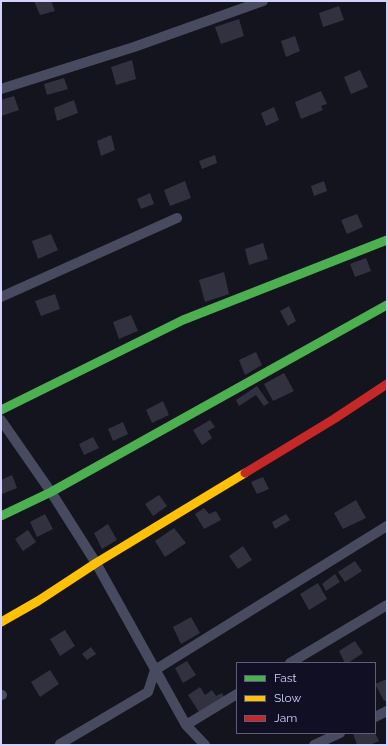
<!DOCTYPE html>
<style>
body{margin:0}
#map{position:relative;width:388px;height:746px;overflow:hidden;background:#14141e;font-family:Raleway,sans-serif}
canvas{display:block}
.frame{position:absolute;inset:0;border:2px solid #d2d2fd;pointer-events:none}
.legend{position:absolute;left:236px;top:662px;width:140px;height:72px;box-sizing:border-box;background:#100f23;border:1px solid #5e5d7a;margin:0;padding:5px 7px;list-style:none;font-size:12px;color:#d2d2fd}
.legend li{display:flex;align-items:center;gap:8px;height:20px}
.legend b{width:20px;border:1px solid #5e5d7a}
</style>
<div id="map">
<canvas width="388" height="746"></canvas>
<div class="frame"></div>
<ul class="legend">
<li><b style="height:5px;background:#4caf50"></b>Fast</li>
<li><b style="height:5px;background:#ffc107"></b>Slow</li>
<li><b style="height:5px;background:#c62828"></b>Jam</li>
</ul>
</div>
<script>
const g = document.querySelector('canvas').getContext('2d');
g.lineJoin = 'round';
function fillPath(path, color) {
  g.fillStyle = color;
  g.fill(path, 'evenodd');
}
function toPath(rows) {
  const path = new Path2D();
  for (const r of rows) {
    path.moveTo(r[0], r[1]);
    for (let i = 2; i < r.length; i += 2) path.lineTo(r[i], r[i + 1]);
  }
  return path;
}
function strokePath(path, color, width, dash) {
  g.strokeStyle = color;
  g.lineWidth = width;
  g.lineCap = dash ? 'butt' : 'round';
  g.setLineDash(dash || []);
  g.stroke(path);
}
fillPath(toPath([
 [34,1,51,1,55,11,40,15],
 [339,6,344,20,323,27,319,13],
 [239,19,244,36,221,44,215,27],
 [295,36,300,51,286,57,281,41],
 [132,60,136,79,116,85,111,67],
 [360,70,368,87,351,94,344,77],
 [64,78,68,89,47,95,44,84],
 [321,91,327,104,321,106,323,110,301,119,295,102],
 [14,96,19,110,1,116,1,100],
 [74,100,78,113,57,121,54,108],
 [274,107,279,120,266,126,261,113],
 [111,135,115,150,101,156,97,141],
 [215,155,217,163,202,169,199,161],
 [185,181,191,198,170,206,164,190],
 [324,181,327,191,314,196,311,186],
 [150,193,154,204,141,209,137,199],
 [357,214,363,227,347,234,341,220],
 [51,234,58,250,38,259,32,241],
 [263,243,268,259,249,265,245,249],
 [366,258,371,271,355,277,350,264],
 [224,272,229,294,205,302,199,280],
 [55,294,60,309,41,316,35,301],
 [289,306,296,321,288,326,280,311],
 [131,315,138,331,119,339,113,322],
 [256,352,262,365,245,375,239,360],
 [284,373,294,391,273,401,264,384],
 [257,386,269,403,264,406,256,395,239,406,236,400],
 [163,401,169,415,152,423,146,410],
 [210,420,215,427,208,431,212,438,202,445,193,430],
 [123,422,128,434,113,441,108,429],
 [93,437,99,448,84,455,79,444],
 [12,475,17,488,2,494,1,491,1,480],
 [263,477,269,489,257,494,251,482],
 [159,495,167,506,153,516,145,504],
 [356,500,366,518,343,529,334,513],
 [204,508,209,514,216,511,221,520,204,529,195,514],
 [45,514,53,529,37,537,30,522],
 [286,514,290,520,275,529,272,522],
 [108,524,117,540,102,549,94,533],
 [174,528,186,543,165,557,155,541],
 [28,530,36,542,23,551,15,539],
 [243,546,252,560,238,569,229,556],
 [355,561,362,571,345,582,338,572],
 [335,574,340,582,326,591,322,584],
 [318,583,327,599,309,610,300,594],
 [191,617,200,633,181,644,173,627],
 [65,630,75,646,60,656,50,639],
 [355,641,363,653,348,663,345,663,339,651],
 [91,647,96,654,87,660,82,654],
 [187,661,196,675,183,683,175,668],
 [50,670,59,684,40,697,31,682],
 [387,679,387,700,384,701,375,684],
 [200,687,205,695,212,690,216,696,222,693,224,697,199,712,188,695],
 [353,733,375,733,379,741,370,745,357,745]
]), '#323140');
strokePath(toPath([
 [1,89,134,47,263,1],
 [1,297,177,218],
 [1,420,51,492,96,563,186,725,205,745],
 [290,663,387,605],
 [1,695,2,695],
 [375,717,387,711],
 [186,725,237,694],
 [60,744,148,692,155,670,387,526],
 [314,745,340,733]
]), '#484a5f', 10);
strokePath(toPath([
 [1,410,183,320,387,240],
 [1,516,51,492,387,305]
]), '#4caf50', 9);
strokePath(toPath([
 [1,622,38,601,96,563,245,473]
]), '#ffc107', 9);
strokePath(toPath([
 [245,473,334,419,387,384]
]), '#c62828', 9);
</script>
